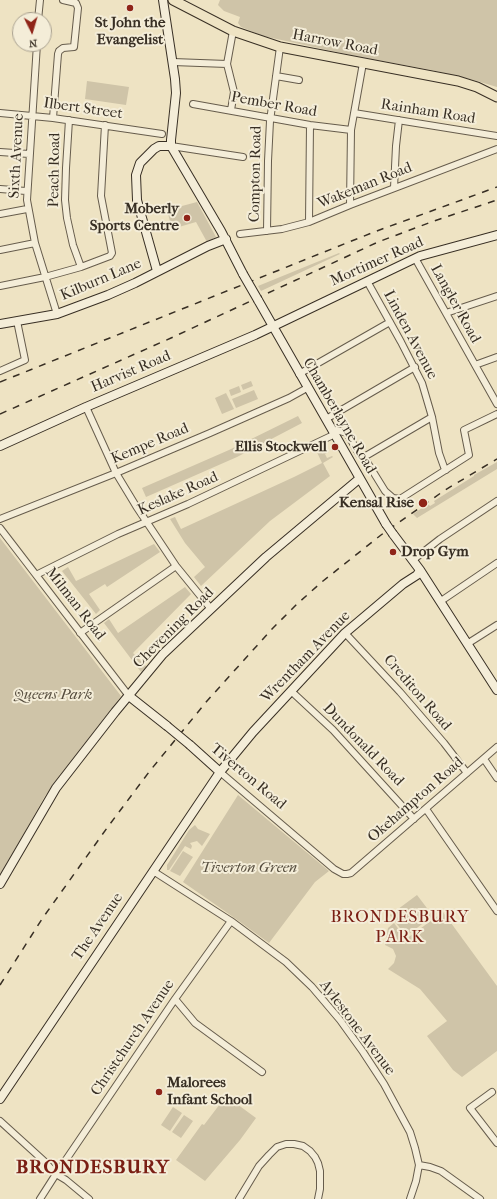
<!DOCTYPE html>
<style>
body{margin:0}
#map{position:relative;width:497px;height:1199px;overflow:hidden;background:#eee3c3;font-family:"IM FELL French Canon",serif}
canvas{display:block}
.north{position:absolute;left:12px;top:12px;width:40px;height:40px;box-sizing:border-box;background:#f4edd8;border:1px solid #a9a190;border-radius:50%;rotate:175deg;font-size:11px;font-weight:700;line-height:16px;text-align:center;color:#382f24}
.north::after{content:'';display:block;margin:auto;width:14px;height:18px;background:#8f2418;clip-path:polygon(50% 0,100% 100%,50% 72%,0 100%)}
</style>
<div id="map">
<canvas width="497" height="1199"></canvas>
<div class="north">N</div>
</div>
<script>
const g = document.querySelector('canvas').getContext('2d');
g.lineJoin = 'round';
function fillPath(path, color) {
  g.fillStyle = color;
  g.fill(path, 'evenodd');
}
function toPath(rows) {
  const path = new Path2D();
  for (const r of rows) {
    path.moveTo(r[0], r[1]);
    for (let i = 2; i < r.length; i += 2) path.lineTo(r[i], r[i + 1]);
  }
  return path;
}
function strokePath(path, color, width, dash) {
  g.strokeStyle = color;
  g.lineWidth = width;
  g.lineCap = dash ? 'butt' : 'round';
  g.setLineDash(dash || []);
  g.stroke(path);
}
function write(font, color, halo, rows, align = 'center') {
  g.font = font + ' "IM FELL French Canon",serif';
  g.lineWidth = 4;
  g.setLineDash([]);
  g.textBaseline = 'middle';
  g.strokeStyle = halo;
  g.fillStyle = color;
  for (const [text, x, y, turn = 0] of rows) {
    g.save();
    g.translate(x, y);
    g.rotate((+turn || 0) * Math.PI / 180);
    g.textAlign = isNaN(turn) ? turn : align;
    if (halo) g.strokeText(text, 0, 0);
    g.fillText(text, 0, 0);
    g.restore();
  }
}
fillPath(toPath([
 [220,0,497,0,497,87,470,79,431,70,355,56,263,36,241,27,238,23,240,17,224,11,218,5],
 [87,81,129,87,126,105,85,99],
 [197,202,216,237,207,242,196,222,172,229,167,210],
 [339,253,340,254,261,291,258,286],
 [251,381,253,386,243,390,241,385],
 [239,386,241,392,231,396,229,390],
 [254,390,258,399,236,408,232,399],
 [226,393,234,409,222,414,215,398],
 [298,416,302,423,237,457,146,497,142,488,229,450],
 [321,447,324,452,328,450,329,452,325,454,327,458,332,456,333,457,323,463,330,476,270,521,201,586,194,577,205,567,185,543,170,519,175,517,181,529,294,477,322,463,316,450],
 [497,462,497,469,417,518,413,514,428,504,430,506,435,503,434,501,474,476,474,475],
 [0,538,121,696,45,796,0,876],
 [154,544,160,552,107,587,105,584,89,594,100,610,96,614,62,571,68,567,76,581],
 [185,587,191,594,133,653,147,667,141,672,104,623,109,619,118,633],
 [238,795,329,871,315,882,269,943,236,919,183,882],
 [195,825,198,829,210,834,202,846,197,841,190,843,192,846,191,849,185,846,169,870,167,870,167,865,169,862,189,830],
 [183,851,193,857,180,876,170,871],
 [417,895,433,916,406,936,390,915],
 [443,912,497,986,497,1051,462,1077,453,1070,427,1036,447,1021,420,989,388,969,394,963,396,956,393,949,385,945,388,928,394,923,406,939],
 [226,1096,256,1118,240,1140,205,1181,176,1160,202,1124,204,1125],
 [173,1107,182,1113,170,1131,161,1125],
 [184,1115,193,1121,181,1138,172,1132]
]), '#cfc4a8');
const street = toPath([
 [38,20,40,0],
 [37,44,27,200,35,243,57,314],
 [173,62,227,64],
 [276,76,299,80],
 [193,104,310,125,351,130],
 [231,110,234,92,227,64,233,31],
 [0,113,53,118,162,134],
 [354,113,497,136],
 [53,118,58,54,59,51,63,48,74,47,78,8,76,3,63,0],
 [69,120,66,168,65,200,67,218,73,245,81,267],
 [171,146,243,157],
 [0,152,29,154],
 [394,188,396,146,399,120],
 [0,189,26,191],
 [350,205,351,130,363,63],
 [0,214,27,209],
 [309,222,310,125],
 [267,231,268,161,270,121,280,47],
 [240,234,282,229,309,222,350,205,497,149],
 [0,250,35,243],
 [415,258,497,404],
 [367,281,401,342,422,383,432,417,439,453,444,467,446,470],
 [0,286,45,277,81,267,110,256,112,253,101,196,105,125],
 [446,313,497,296],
 [475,365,497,357],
 [0,371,25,360,17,321],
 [299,374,390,322],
 [86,407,116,473,136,506,176,566,211,609],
 [326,419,415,367],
 [333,432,336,430,347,433,359,454,364,457,385,491,393,498,400,499,469,455,464,430,497,414],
 [364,457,432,417],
 [0,519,116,473,210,433,289,398,307,388],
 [0,528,129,696],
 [413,560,440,539,497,501],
 [36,575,118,534,188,504,331,436],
 [441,601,497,563],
 [80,633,176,566],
 [345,633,400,692,444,743,467,773],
 [467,644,497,625],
 [291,691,333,730,414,819],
 [484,759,497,778],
 [220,772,334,869,343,874,347,874,351,873,497,747],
 [426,809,497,911],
 [153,871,231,921,286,962,312,987,340,1020,363,1052,384,1084,410,1132,415,1148,419,1165,416,1181,410,1199],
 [175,999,195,1023,262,1072],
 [492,1092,470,1108,497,1143],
 [0,1121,44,1161,56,1174,66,1180,89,1199],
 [419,1165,430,1167,441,1171,480,1199],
 [59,1170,175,999,231,921],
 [40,1199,56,1174],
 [239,1199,259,1166,269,1155,277,1147,286,1144,294,1144,303,1146,310,1151,315,1157,318,1163,320,1171,320,1189,318,1199]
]);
const secondary = toPath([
 [163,0,175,79,176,93,171,140,171,146,221,231,243,274],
 [157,271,137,200,136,175,140,163,154,149,159,146,171,146],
 [258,300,386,524],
 [0,324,57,314,108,295,135,283,208,246,226,239],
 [0,446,86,407,255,335,420,256,497,235],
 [393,534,420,570,497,690],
 [129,696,167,726],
 [190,745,220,772],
 [0,884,56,788,115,712,163,654,266,557,359,479],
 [0,1099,220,772,253,732,345,633,403,584,417,575,420,570]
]);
const primary = toPath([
 [173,0,233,31,280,47,458,81,477,87,497,97]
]);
strokePath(street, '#665c4c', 8);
strokePath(secondary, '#382f24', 10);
strokePath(primary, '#382f24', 11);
strokePath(street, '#f4edd8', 6);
strokePath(secondary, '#f4edd8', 8);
strokePath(primary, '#eee3c3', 9);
strokePath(toPath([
 [0,382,374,232,497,187],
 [0,414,171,338,378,242,434,221,497,200],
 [0,985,42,919,107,828,149,772,207,701,272,629,297,604,323,581,381,535,445,490,497,459]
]), '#382f24', 1.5, [7, 7]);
const secondaryBridge = toPath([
 [243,274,258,300],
 [386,524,393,534],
 [167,726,190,745]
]);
strokePath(secondaryBridge, '#382f24', 10, []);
strokePath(secondaryBridge, '#f4edd8', 8);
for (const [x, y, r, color] of [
 [130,8,4,"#8f2418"],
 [187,218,4,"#8f2418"],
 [335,447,4,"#8f2418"],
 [423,503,5,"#8f2418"],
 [393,552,4,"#8f2418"],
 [159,1092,4,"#8f2418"]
]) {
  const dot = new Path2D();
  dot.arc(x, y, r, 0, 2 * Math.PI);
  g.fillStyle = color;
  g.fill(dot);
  strokePath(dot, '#f4edd8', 1.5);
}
write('bold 15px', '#382f24', '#f4edd8', [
 ["St John the",130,23,"center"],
 ["Evangelist",130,40,"center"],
 ["Moberly",179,209],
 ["Sports Centre",179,226],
 ["Ellis Stockwell",327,447],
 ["Kensal Rise",414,503],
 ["Drop Gym",401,552,"left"],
 ["Malorees",167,1083,"left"],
 ["Infant School",167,1100,"left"]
], 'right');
write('15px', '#382f24', '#f4edd8', [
 ["Harrow Road",335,43,11],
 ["Pember Road",274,105,10],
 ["Ilbert Street",83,109,8],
 ["Rainham Road",428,112,9],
 ["Sixth Avenue",17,156,-87],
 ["Peach Road",55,170,-89],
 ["Compton Road",256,174,-89],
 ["Wakeman Road",365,186,-22],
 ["Mortimer Road",377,262,-24],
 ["Kilburn Lane",101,280,-23],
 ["Langler Road",455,304,61],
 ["Linden Avenue",410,335,62],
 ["Harvist Road",131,372,-23],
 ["Chamberlayne Road",339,416,60],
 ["Kempe Road",150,444,-23],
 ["Keslake Road",178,494,-24],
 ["Milman Road",75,604,52],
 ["Chevening Road",174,628,-45],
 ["Wrentham Avenue",306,657,-46],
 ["Crediton Road",417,693,49],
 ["Dundonald Road",363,745,46],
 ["Tiverton Road",248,777,40],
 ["Okehampton Road",416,800,-41],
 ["The Avenue",98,927,-56],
 ["Aylestone Avenue",357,1028,53],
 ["Christchurch Avenue",133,1038,-56]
]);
write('italic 15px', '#564d3e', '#f4edd8', [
 ["Queens Park",53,695],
 ["Tiverton Green",249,868]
]);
g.letterSpacing = '1px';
write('17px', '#7a1f14', '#f4edd8', [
 ["BRONDESBURY",400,918],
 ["PARK",400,938]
]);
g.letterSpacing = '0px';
g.letterSpacing = '1px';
write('bold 19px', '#7a1f14', '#f4edd8', [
 ["BRONDESBURY",93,1168]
]);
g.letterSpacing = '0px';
</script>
